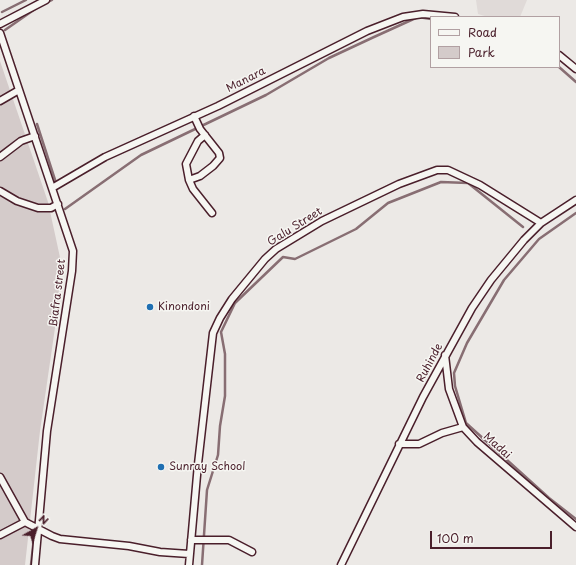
<!DOCTYPE html>
<style>
body{margin:0}
#map{position:relative;width:576px;height:565px;overflow:hidden;background:#ece9e6;font-family:"Playpen Sans",sans-serif}
canvas{display:block}
.legend{position:absolute;left:430px;top:16px;width:130px;height:52px;box-sizing:border-box;background:#f6f6f2;border:1px solid #b1a0a2;margin:0;padding:5px 7px;list-style:none;font-size:12px;color:#4a1f2b}
.legend li{display:flex;align-items:center;gap:8px;height:20px}
.legend b{width:20px;border:1px solid #b1a0a2}
.north{position:absolute;left:16px;top:509px;width:40px;height:40px;-webkit-text-stroke:3px #f6f6f2;paint-order:stroke;rotate:39deg;font-size:11px;font-weight:700;line-height:16px;text-align:center;color:#4a1f2b}
.north::after{content:'';display:block;margin:auto;width:14px;height:18px;background:#4a1f2b;clip-path:polygon(50% 0,100% 100%,50% 72%,0 100%)}
.scale{position:absolute;left:430px;top:531px;width:122px;height:18px;box-sizing:border-box;border:2px solid #4a1f2b;border-top:0;padding-left:5px;font-size:12px;line-height:14px;white-space:nowrap;color:#4a1f2b;-webkit-text-stroke:3px #f6f6f2;paint-order:stroke}
</style>
<div id="map">
<canvas width="576" height="565"></canvas>
<ul class="legend">
<li><b style="height:5px;background:#f6f6f2"></b>Road</li>
<li><b style="height:11px;background:#d4cbca"></b>Park</li>
</ul>
<div class="north">N</div>
<div class="scale">100 m</div>
</div>
<script>
const g = document.querySelector('canvas').getContext('2d');
g.lineJoin = 'round';
function fillPath(path, color) {
  g.fillStyle = color;
  g.fill(path, 'evenodd');
}
function toPath(rows) {
  const path = new Path2D();
  for (const r of rows) {
    path.moveTo(r[0], r[1]);
    for (let i = 2; i < r.length; i += 2) path.lineTo(r[i], r[i + 1]);
  }
  return path;
}
function strokePath(path, color, width, dash) {
  g.strokeStyle = color;
  g.lineWidth = width;
  g.lineCap = dash ? 'butt' : 'round';
  g.setLineDash(dash || []);
  g.stroke(path);
}
function write(font, color, halo, rows, align = 'center') {
  g.font = font + ' "Playpen Sans",sans-serif';
  g.lineWidth = 3;
  g.setLineDash([]);
  g.textBaseline = 'middle';
  g.strokeStyle = halo;
  g.fillStyle = color;
  for (const [text, x, y, turn = 0] of rows) {
    g.save();
    g.translate(x, y);
    g.rotate((+turn || 0) * Math.PI / 180);
    g.textAlign = isNaN(turn) ? turn : align;
    if (halo) g.strokeText(text, 0, 0);
    g.fillText(text, 0, 0);
    g.restore();
  }
}
fillPath(toPath([
 [476,0,527,0,520,17,488,17,478,14]
]), '#e0dad8');
fillPath(toPath([
 [0,61,48,202,61,262,57,314,40,431,25,565,0,565]
]), '#d4cbca');
strokePath(toPath([
 [46,3,52,0],
 [2,12,26,0],
 [5,30,38,7],
 [559,67,576,82],
 [37,124,56,183],
 [65,209,141,155,266,95,329,58,374,37,418,17,431,19],
 [576,213,539,239,504,280,467,343,454,373,455,386,466,423,549,498,576,519],
 [31,565,35,528],
 [202,565,207,490,218,455,220,426,225,396,225,354,221,332,235,303,283,257,295,259,356,229,388,203,441,182,468,183,523,227]
]), '#886e73', 2.5);
const minor = toPath([
 [0,24,46,0],
 [0,33,73,251,72,271,47,431,35,565],
 [559,55,576,69],
 [0,101,19,90],
 [205,135,198,141,186,164,189,180,193,189,212,213],
 [0,157,21,141,35,136],
 [189,180,200,176,213,166,220,158,219,153,200,129,194,116],
 [52,188,105,157,218,106,367,31,403,17,423,14,455,17],
 [0,191,17,201,38,208,51,208,58,204],
 [445,355,449,389,463,427,477,442,576,527],
 [399,444,419,444,442,433,463,427],
 [0,477,25,522,52,536,60,539,129,546,160,552,189,554],
 [0,535,25,522],
 [191,540,229,540,252,552],
 [189,565,198,464,213,333,220,318,232,299,265,259,276,249,322,221,399,184,437,170,448,170,480,185,541,223],
 [341,565,423,397,472,308,491,280,524,240,541,223,576,200]
]);
strokePath(minor, '#4a1f2b', 9);
strokePath(minor, '#f6f6f2', 6);
for (const [x, y, r, color] of [
 [150,307,4,"#1f6fb2"],
 [161,467,4,"#1f6fb2"]
]) {
  const dot = new Path2D();
  dot.arc(x, y, r, 0, 2 * Math.PI);
  g.fillStyle = color;
  g.fill(dot);
  strokePath(dot, '#f6f6f2', 1.5);
}
write('11px', '#4a1f2b', '#f6f6f2', [
 ["Manara",246,80,-27],
 ["Galu Street",295,227,-32],
 ["Biafra street",58,293,-83],
 ["Ruhinde",430,363,-62],
 ["Madai",497,446,42]
]);
write('11px', '#4a1f2b', '#f6f6f2', [
 ["Kinondoni",158,307],
 ["Sunray School",169,467]
], 'left');
</script>
